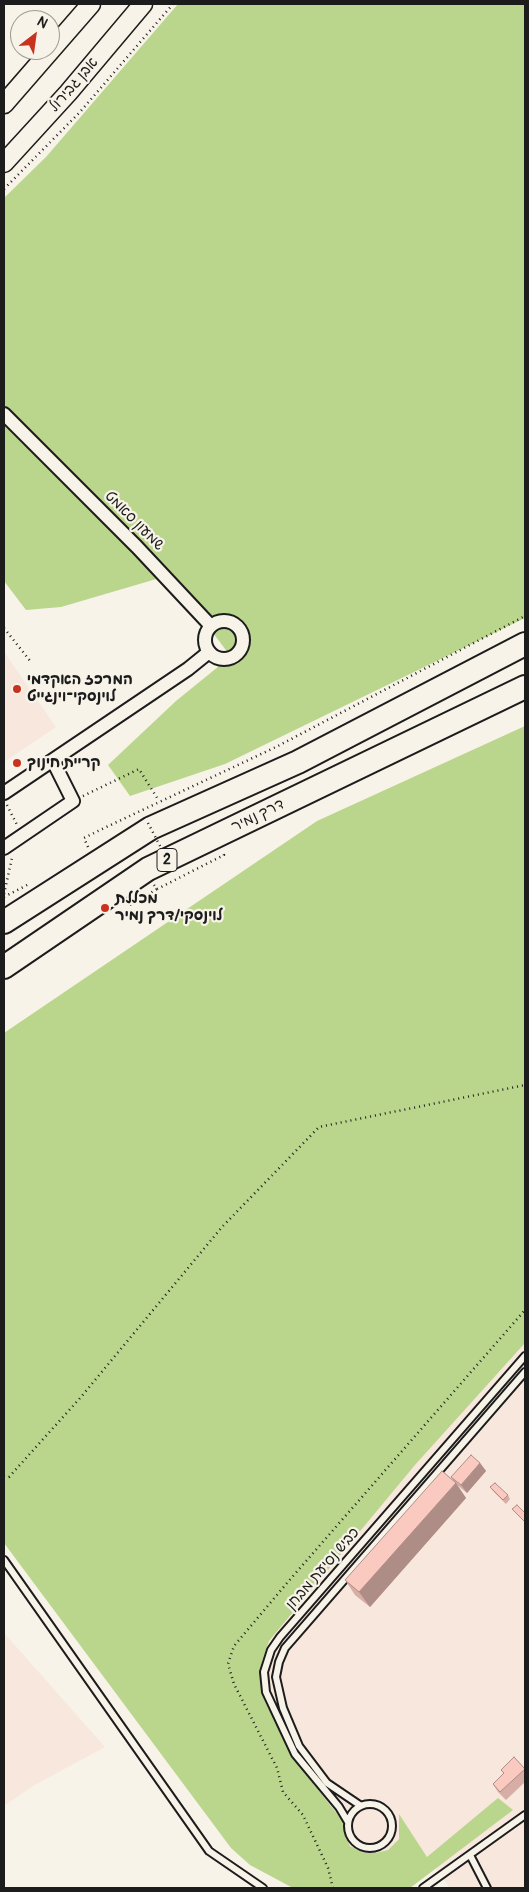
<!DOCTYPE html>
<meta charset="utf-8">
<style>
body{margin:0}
#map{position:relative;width:529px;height:1892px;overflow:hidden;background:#f7f3e8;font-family:Pangolin,sans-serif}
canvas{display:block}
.frame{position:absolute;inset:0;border:5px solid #1c1c1c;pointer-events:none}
.north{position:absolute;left:10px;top:10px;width:50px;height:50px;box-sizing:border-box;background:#f7f3e8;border:1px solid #9f9d96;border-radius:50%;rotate:30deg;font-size:14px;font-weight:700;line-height:20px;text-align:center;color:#1c1c1c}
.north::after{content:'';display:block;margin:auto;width:18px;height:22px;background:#c8321e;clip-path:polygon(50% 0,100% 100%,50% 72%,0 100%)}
</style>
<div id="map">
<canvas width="529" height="1892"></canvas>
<div class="frame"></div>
<div class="north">N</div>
</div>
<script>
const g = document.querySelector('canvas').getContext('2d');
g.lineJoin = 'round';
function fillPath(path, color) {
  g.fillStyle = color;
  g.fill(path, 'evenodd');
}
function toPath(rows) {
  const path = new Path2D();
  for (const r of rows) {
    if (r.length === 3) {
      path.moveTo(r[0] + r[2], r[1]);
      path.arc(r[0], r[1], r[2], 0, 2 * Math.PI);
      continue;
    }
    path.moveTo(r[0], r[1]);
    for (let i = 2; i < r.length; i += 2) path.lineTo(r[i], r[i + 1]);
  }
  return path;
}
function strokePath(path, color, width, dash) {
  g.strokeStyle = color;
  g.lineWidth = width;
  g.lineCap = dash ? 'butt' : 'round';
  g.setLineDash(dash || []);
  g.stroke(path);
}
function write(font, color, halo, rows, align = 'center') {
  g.font = font + ' Pangolin,"Playpen Sans Hebrew",sans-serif';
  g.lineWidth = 4.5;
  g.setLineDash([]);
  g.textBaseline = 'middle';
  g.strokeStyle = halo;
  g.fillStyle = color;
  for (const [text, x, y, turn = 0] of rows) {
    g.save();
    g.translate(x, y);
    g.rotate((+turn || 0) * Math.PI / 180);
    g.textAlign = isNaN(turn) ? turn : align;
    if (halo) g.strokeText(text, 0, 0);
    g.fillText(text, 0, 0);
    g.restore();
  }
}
fillPath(toPath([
 [4,652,56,727,4,762],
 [525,1343,525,1888,450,1888,427,1857,399,1815,399,1839,388,1850,376,1853,364,1853,350,1846,345,1836,345,1824,298,1764,265,1702,260,1678,262,1661,269,1641,415,1465],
 [4,1633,105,1747,33,1786,4,1806]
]), '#f8e7dc');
fillPath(toPath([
 [178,4,525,4,525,618,225,764,130,796,108,765,176,701,224,662,228,653,170,575,61,607,26,610,4,581,4,198,46,157],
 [525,726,525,1343,415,1465,269,1641,262,1661,260,1678,265,1702,298,1764,345,1824,345,1836,350,1846,364,1853,376,1853,388,1850,399,1839,399,1814,427,1857,498,1798,513,1810,410,1888,293,1888,250,1865,231,1848,4,1543,4,1033,317,821]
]), '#bad58c');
const lane = toPath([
 [4,1560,209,1851,263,1888],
 [370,1826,22],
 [361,1806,327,1783,299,1746,283,1708,276,1677,279,1662,285,1648,525,1372],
 [348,1822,339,1807,295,1754,266,1692,264,1672,271,1650,280,1637,525,1356],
 [470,1855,487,1888],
 [423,1888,525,1815]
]);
const street = toPath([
 [4,414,137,547,211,626],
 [224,640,19],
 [4,793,188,669,209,652],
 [4,848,73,801,53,761]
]);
const secondary = toPath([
 [4,104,91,4],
 [4,163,68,93,143,4]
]);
const highway = toPath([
 [4,922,151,828,298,762,525,644],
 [4,967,148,869,525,687]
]);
strokePath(lane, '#1c1c1c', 10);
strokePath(street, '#1c1c1c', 16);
strokePath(secondary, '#1c1c1c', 21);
strokePath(highway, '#1c1c1c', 26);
strokePath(toPath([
 [4,189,80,112,173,4],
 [4,628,31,662],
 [83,796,139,769,159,801],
 [7,805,17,825],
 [88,847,84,838,100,830,276,747,525,616],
 [154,885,157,889,167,884,224,855,222,851],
 [4,894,12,858],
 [4,897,29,884],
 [130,905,157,889],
 [4,1476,9,1477,81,1397,222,1227,319,1127,525,1085],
 [333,1888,328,1868,303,1815,283,1792,277,1768,234,1684,228,1664,234,1646,287,1583,525,1310]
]), '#1c1c1c', 2.5, [1, 4]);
strokePath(lane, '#f7f3e8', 6);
strokePath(street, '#f7f3e8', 12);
strokePath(secondary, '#f7f3e8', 18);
strokePath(highway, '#f7f3e8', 22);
strokePath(toPath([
 [148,823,170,865]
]), '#1c1c1c', 2.5, [1, 4]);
fillPath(toPath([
 [480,1463,486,1471,467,1493,457,1485,466,1498,370,1607,355,1595,345,1580,455,1483,451,1477],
 [490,1487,508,1495,510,1499,506,1504,493,1491],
 [525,1769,525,1782,506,1800,498,1792,493,1784,504,1774,501,1770]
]), '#d7aea6');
fillPath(toPath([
 [480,1463,486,1471,467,1493,461,1485],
 [456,1483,466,1498,370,1607,359,1592]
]), '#af8d87');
const building = toPath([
 [471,1455,480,1463,461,1485,451,1477,471,1455],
 [442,1471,456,1483,359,1592,345,1580,442,1471],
 [495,1483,508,1495,503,1500,490,1487,495,1483],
 [517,1505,525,1513,525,1522,512,1509,517,1505],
 [514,1757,525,1769,500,1792,493,1784,504,1773,501,1770,514,1757]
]);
fillPath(building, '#facac1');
strokePath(building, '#af8d87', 1);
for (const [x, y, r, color] of [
 [17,689,5,"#c8321e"],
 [17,763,5,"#c8321e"],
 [105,908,5,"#c8321e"]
]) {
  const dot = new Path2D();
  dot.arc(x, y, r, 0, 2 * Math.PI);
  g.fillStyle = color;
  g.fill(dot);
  strokePath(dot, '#f7f3e8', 2);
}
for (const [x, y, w] of [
 [167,860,20]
]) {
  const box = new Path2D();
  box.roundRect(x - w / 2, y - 11.5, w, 23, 4);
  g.fillStyle = '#f7f3e8';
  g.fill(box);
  strokePath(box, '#1c1c1c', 1);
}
write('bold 14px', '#1c1c1c', null, [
 ["2",167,860]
]);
write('15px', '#1c1c1c', '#f7f3e8', [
 ["אבן גבירול",74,85,-49],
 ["שמעון סאמט",134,521,45],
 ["דרך נמיר",258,816,-26],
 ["כביש נסיעת מבחן",323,1569,-49]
]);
write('bold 15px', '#1c1c1c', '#f7f3e8', [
 ["המרכז האקדמי",27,680],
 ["לוינסקי־וינגייט",27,697],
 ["קריית חינוך",27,763],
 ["מכללת",115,899],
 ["לוינסקי/דרך נמיר",115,916]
], 'left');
</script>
